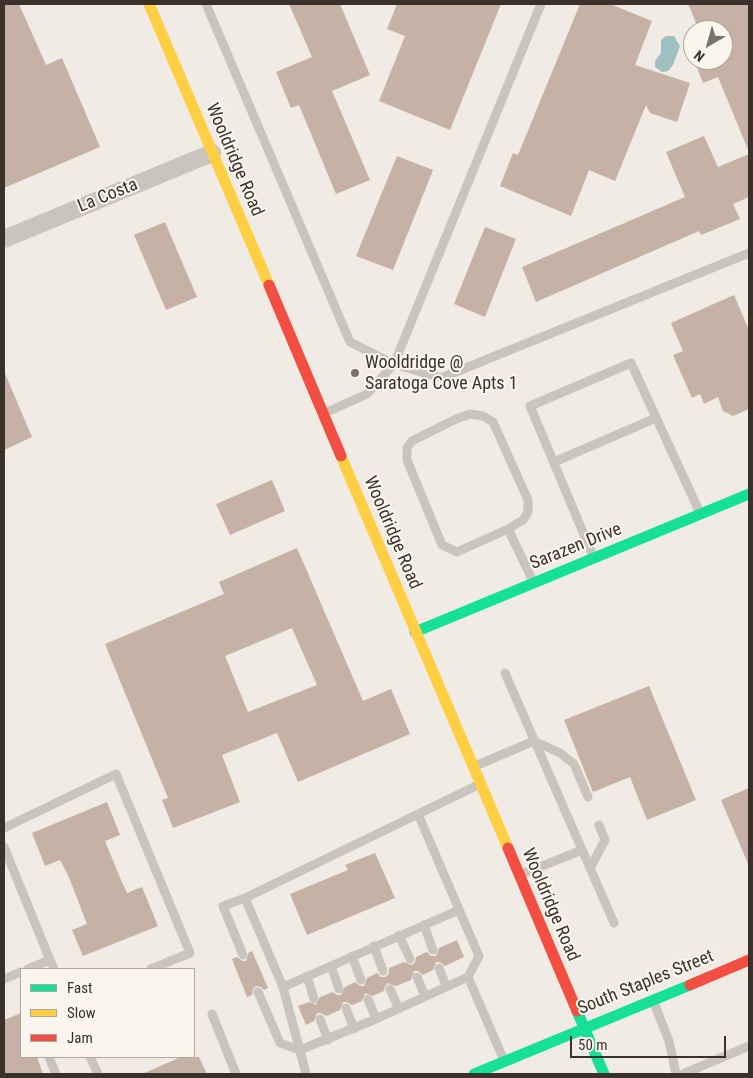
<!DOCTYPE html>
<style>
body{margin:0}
#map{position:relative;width:753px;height:1078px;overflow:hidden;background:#f0ebe4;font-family:"Roboto Condensed",sans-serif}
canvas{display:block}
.frame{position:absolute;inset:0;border:5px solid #3b312a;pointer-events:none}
.legend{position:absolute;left:20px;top:968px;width:175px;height:90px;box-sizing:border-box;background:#fbf6ed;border:1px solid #aea79f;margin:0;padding:6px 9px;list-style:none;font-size:15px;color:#3b312a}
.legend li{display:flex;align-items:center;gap:10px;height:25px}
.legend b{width:25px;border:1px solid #aea79f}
.north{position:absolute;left:683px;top:20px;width:50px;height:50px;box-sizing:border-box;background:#fbf6ed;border:1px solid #aea79f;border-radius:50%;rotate:218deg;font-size:14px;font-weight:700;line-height:20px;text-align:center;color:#3b312a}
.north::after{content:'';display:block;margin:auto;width:18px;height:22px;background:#7a726b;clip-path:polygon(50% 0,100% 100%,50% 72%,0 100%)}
.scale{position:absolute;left:570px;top:1036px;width:156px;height:22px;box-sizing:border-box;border:2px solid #3b312a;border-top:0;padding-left:6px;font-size:15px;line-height:18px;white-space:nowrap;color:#3b312a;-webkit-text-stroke:4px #fbf6ed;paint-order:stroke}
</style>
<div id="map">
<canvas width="753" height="1078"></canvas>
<div class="frame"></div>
<ul class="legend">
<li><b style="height:6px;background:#16e098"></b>Fast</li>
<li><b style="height:6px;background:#ffcf43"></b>Slow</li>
<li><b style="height:6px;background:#f24e42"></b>Jam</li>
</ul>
<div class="north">N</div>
<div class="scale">50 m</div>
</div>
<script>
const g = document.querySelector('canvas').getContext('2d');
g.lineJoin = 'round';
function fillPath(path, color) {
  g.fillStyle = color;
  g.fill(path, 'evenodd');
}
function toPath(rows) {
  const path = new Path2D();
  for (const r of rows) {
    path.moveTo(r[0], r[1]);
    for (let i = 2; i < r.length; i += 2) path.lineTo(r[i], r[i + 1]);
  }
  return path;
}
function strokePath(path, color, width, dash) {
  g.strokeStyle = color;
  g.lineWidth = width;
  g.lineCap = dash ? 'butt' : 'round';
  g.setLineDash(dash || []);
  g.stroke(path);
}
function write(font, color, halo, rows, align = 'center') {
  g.font = font + ' "Roboto Condensed",sans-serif';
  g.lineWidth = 4;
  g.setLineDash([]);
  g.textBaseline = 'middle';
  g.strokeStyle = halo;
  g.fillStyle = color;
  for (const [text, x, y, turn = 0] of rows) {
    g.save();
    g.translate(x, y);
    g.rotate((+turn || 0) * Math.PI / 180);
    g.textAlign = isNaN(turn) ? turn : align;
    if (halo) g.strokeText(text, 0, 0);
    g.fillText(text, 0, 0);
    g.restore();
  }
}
fillPath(toPath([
 [666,36,674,36,680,46,673,65,668,71,662,72,655,67,655,61,661,53,661,40]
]), '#9fbfc2');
fillPath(toPath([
 [4,4,19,4,46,65,62,58,100,147,4,188],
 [289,4,340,4,370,75,332,91,370,180,336,194,299,105,291,108,276,72,312,57],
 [397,4,501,4,450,130,379,101,405,36,387,29],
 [580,4,610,4,652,21,635,65,690,83,677,122,650,113,646,105,615,181,589,170,571,216,500,186,513,153,518,155],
 [688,4,749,4,749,152,718,77,703,83,694,60,723,60,723,30,699,30],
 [693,41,693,58,687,43],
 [704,136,718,167,749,154,749,197,733,204,740,219,701,235,699,231,536,302,522,267,685,197,666,152],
 [397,156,433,170,393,270,356,256],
 [165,222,197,297,166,310,134,235],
 [485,227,516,239,485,317,454,304],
 [734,295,749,330,749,409,733,416,723,411,718,397,704,404,700,394,692,398,673,355,683,351,671,323],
 [4,371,32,437,4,450],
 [272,480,285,511,230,535,216,504],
 [297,548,363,701,391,689,410,734,298,782,277,733,222,755,240,802,173,828,162,800,168,798,105,644,224,594,219,582],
 [292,628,317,685,248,712,225,656],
 [649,686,696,800,647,820,630,777,593,792,564,720],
 [749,788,749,866,721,800],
 [107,802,120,835,105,841,121,880,127,893,142,887,158,926,83,956,72,930,87,924,68,875,60,860,45,866,32,833],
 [375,853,395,898,307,935,290,894,348,870,345,865],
 [457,940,464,957,445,966,440,962,436,962,433,970,423,975,418,971,414,971,411,980,396,986,388,983,385,986,384,991,373,996,365,993,362,1001,352,1005,347,1002,343,1002,340,1010,326,1016,321,1013,317,1013,314,1021,306,1025,298,1006,309,1002,316,1005,320,997,333,992,337,995,341,995,345,987,355,982,360,986,364,986,367,978,377,973,381,977,386,977,389,973,389,968,404,962,412,965,415,962,416,957,427,952,431,956,436,956,439,948],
 [252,951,268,988,264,990,261,987,256,986,253,989,252,995,247,997,232,959,237,957,242,961,246,961,249,952],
 [21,1013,21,1057,37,1057,43,1074,4,1074,4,1020],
 [181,1057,199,1057,207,1074,142,1074]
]), '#c5b1a5');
strokePath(toPath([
 [206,4,350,342,394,364,441,378,749,253],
 [325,413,367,394,394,364,541,4],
 [554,462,656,418],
 [508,529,457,552,442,545,407,460,407,448,412,441,456,419,470,414,483,416,493,422,528,500,528,512,523,520,508,529,533,581],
 [593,556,530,406,631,363,700,513],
 [505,673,614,923],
 [475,766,534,741,560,753,574,764,588,797],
 [418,814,479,956,468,977,503,1058],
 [4,828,116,774,190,953,151,969],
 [4,847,50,960],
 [590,868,605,840,599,825],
 [522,874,582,850],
 [424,925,433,950],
 [399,935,410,959],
 [374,946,383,971],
 [243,955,223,906,245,898],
 [352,956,361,980],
 [331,966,339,989],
 [439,968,446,986],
 [28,969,50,960,54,969],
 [307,976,314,999],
 [417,977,425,996],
 [4,979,21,972],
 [283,987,459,910],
 [390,989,399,1009],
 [258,992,280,1043,300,1050,376,1019,468,977],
 [368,999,376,1019],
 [654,1003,669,1041,676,1074],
 [346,1008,354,1029],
 [212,1014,236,1074],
 [320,1019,328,1040],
 [49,1057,56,1074],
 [90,1057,98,1074],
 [306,1074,283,987,245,898,478,785],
 [683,1074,749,1046]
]), '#c9c4bd', 9);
strokePath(toPath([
 [4,239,212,153]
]), '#c9c4bd', 18);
strokePath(toPath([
 [415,632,749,494],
 [577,1011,604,1074],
 [474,1074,690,985]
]), '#16e098', 11);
strokePath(toPath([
 [149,4,269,285],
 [341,456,508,848]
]), '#ffcf43', 11);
strokePath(toPath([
 [269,285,341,456],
 [508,848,577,1011],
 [690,985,749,960]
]), '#f24e42', 11);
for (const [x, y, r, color] of [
 [355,373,5,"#7a726b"]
]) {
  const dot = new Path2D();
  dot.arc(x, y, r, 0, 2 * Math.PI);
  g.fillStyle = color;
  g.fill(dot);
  strokePath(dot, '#fbf6ed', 2);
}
write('18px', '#3b312a', '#fbf6ed', [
 ["Wooldridge Road",234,160,67],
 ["La Costa",108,196,-22],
 ["Wooldridge Road",392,533,67],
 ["Sarazen Drive",576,547,-22],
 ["Wooldridge Road",550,905,67],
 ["South Staples Street",646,983,-22]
]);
write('18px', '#3b312a', '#fbf6ed', [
 ["Wooldridge @",365,363],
 ["Saratoga Cove Apts 1",365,384]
], 'left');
</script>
